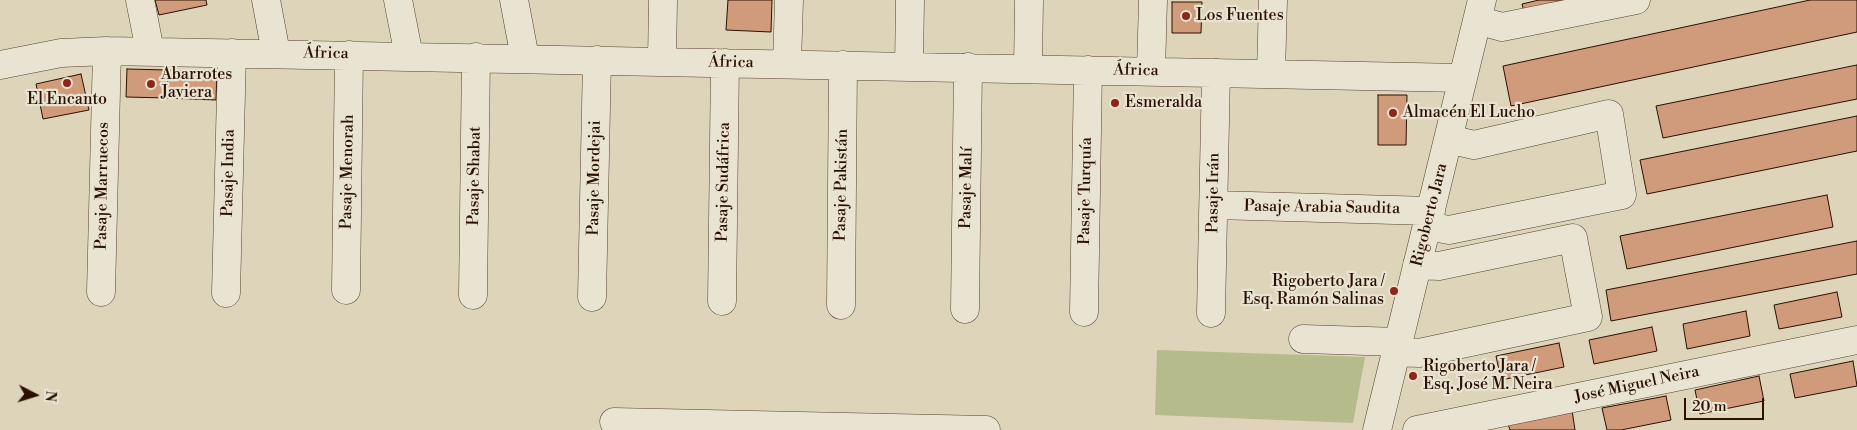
<!DOCTYPE html>
<meta charset="utf-8">
<style>
body{margin:0}
#map{position:relative;width:1857px;height:430px;overflow:hidden;background:#ddd4b9;font-family:"Libre Bodoni",serif}
canvas{display:block}
.north{position:absolute;left:10px;top:370px;width:50px;height:50px;-webkit-text-stroke:4px #e9e3d2;paint-order:stroke;rotate:95deg;font-size:14px;font-weight:700;line-height:20px;text-align:center;color:#2b1000}
.north::after{content:'';display:block;margin:auto;width:18px;height:22px;background:#2b1000;clip-path:polygon(50% 0,100% 100%,50% 72%,0 100%)}
.scale{position:absolute;left:1684px;top:398px;width:80px;height:22px;box-sizing:border-box;border:2px solid #2b1000;border-top:0;padding-left:6px;font-size:15px;line-height:18px;white-space:nowrap;color:#2b1000;-webkit-text-stroke:4px #e9e3d2;paint-order:stroke}
</style>
<div id="map">
<canvas width="1857" height="430"></canvas>
<div class="north">N</div>
<div class="scale">20 m</div>
</div>
<script>
const g = document.querySelector('canvas').getContext('2d');
g.lineJoin = 'round';
function fillPath(path, color) {
  g.fillStyle = color;
  g.fill(path, 'evenodd');
}
function toPath(rows) {
  const path = new Path2D();
  for (const r of rows) {
    path.moveTo(r[0], r[1]);
    for (let i = 2; i < r.length; i += 2) path.lineTo(r[i], r[i + 1]);
  }
  return path;
}
function strokePath(path, color, width, dash) {
  g.strokeStyle = color;
  g.lineWidth = width;
  g.lineCap = dash ? 'butt' : 'round';
  g.setLineDash(dash || []);
  g.stroke(path);
}
function write(font, color, halo, rows, align = 'center') {
  g.font = font + ' "Libre Bodoni",serif';
  g.lineWidth = 4.5;
  g.setLineDash([]);
  g.textBaseline = 'middle';
  g.strokeStyle = halo;
  g.fillStyle = color;
  for (const [text, x, y, turn = 0] of rows) {
    g.save();
    g.translate(x, y);
    g.rotate((+turn || 0) * Math.PI / 180);
    g.textAlign = isNaN(turn) ? turn : align;
    if (halo) g.strokeText(text, 0, 0);
    g.fillText(text, 0, 0);
    g.restore();
  }
}
fillPath(toPath([
 [1157,350,1365,357,1353,423,1155,415]
]), '#b6bb8b');
const building = toPath([
 [155,0,206,0,207,5,159,15,155,0],
 [728,0,772,0,771,32,726,30,728,0],
 [1539,0,1572,0,1526,19,1522,4,1539,0],
 [1810,0,1857,0,1857,32,1511,106,1503,66,1810,0],
 [1172,2,1202,2,1201,33,1172,33,1172,2],
 [1857,65,1857,99,1663,138,1656,106,1857,65],
 [127,69,168,70,167,98,126,97,127,69],
 [168,70,217,72,216,100,167,98,168,70],
 [81,74,89,110,43,119,36,84,81,74],
 [1378,95,1407,95,1406,145,1378,145,1378,95],
 [1857,116,1857,151,1647,194,1640,160,1857,116],
 [1827,195,1833,227,1627,269,1620,236,1827,195],
 [1857,241,1857,274,1611,321,1606,290,1857,241],
 [1837,292,1842,317,1779,329,1774,305,1837,292],
 [1746,311,1750,336,1687,349,1683,324,1746,311],
 [1652,327,1657,351,1594,364,1589,340,1652,327],
 [1559,343,1564,367,1501,380,1496,356,1559,343],
 [1853,361,1857,386,1795,398,1790,374,1853,361],
 [1759,376,1764,401,1700,414,1695,390,1759,376],
 [1666,396,1671,420,1621,430,1607,430,1602,408,1666,396],
 [1572,410,1575,430,1510,430,1508,424,1572,410]
]);
fillPath(building, '#d09b7b');
strokePath(building, '#2b1000', 1);
const minor = toPath([
 [140,0,150,51],
 [266,0,276,53],
 [398,0,409,56],
 [514,0,525,58],
 [1477,20,1502,27,1636,0],
 [662,61,663,0],
 [787,64,789,0],
 [0,65,61,53,107,51,1463,78],
 [909,66,910,0],
 [1028,69,1029,0],
 [1151,71,1153,0],
 [1271,74,1273,0],
 [1214,205,1431,211],
 [1427,226,1449,230,1622,195,1609,114,1474,145,1448,139],
 [346,290,349,55],
 [101,292,107,51],
 [226,293,232,53],
 [473,295,476,57],
 [592,297,597,60],
 [722,301,725,63],
 [841,305,843,65],
 [965,309,968,67],
 [1084,312,1088,70],
 [1211,313,1216,73],
 [1303,339,1399,342],
 [1396,352,1419,353,1588,317,1573,238,1439,266,1417,265],
 [614,422,986,430],
 [1377,430,1482,0],
 [1417,430,1857,340]
]);
strokePath(minor, '#58412e', 29);
strokePath(minor, '#e9e3d2', 28);
for (const [x, y, r, color] of [
 [1186,16,5,"#8f2418"],
 [67,83,5,"#8f2418"],
 [151,84,5,"#8f2418"],
 [1115,103,5,"#8f2418"],
 [1393,113,5,"#8f2418"],
 [1394,291,5,"#8f2418"],
 [1413,376,5,"#8f2418"]
]) {
  const dot = new Path2D();
  dot.arc(x, y, r, 0, 2 * Math.PI);
  g.fillStyle = color;
  g.fill(dot);
  strokePath(dot, '#e9e3d2', 2);
}
write('16px', '#2b1000', '#e9e3d2', [
 ["Los Fuentes",1196,16],
 ["Abarrotes",161,75],
 ["Javiera",161,93],
 ["El Encanto",67,100,"center"],
 ["Esmeralda",1125,103],
 ["Almacén El Lucho",1403,113],
 ["Rigoberto Jara /",1384,282,"right"],
 ["Esq. Ramón Salinas",1384,300,"right"],
 ["Rigoberto Jara /",1423,367],
 ["Esq. José M. Neira",1423,385]
], 'left');
write('16px', '#2b1000', '#e9e3d2', [
 ["África",326,54,1],
 ["África",731,63,1],
 ["África",1136,71,1],
 ["Pasaje Menorah",348,172,-89],
 ["Pasaje India",229,173,-89],
 ["Pasaje Shabat",475,176,-89],
 ["Pasaje Mordejai",595,178,-89],
 ["Pasaje Sudáfrica",724,182,-89],
 ["Pasaje Pakistán",842,185,-89],
 ["Pasaje Marruecos",103,186,-89],
 ["Pasaje Malí",967,188,-89],
 ["Pasaje Turquía",1086,191,-89],
 ["Pasaje Irán",1214,193,-89],
 ["Pasaje Arabia Saudita",1322,208,1],
 ["Rigoberto Jara",1430,215,-76],
 ["José Miguel Neira",1637,385,-12]
]);
</script>
